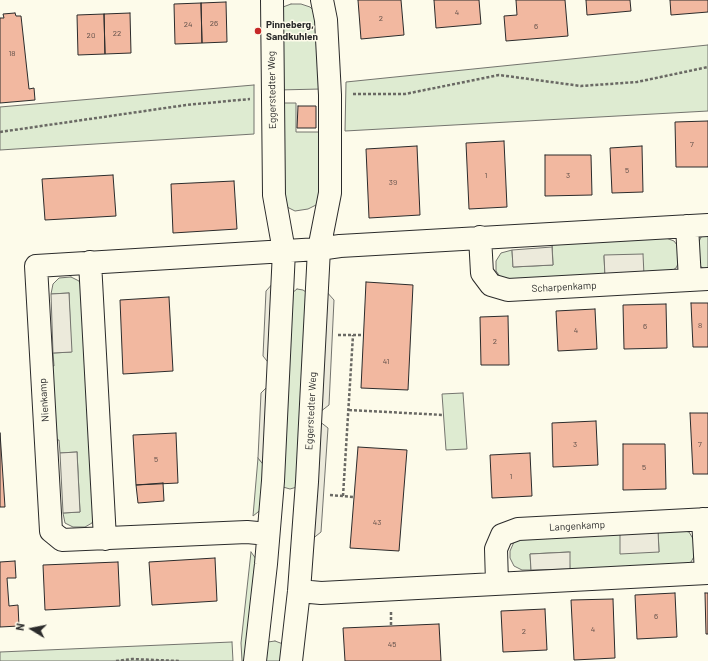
<!DOCTYPE html>
<style>
body{margin:0}
#map{position:relative;width:708px;height:661px;overflow:hidden;background:#fdfbea;font-family:Barlow,sans-serif}
canvas{display:block}
.north{position:absolute;left:12px;top:609px;width:40px;height:40px;-webkit-text-stroke:3px #fdfbea;paint-order:stroke;rotate:280deg;font-size:11px;font-weight:700;line-height:16px;text-align:center;color:#2b2b2b}
.north::after{content:'';display:block;margin:auto;width:14px;height:18px;background:#2b2b2b;clip-path:polygon(50% 0,100% 100%,50% 72%,0 100%)}
</style>
<div id="map">
<canvas width="708" height="661"></canvas>
<div class="north">N</div>
</div>
<script>
const g = document.querySelector('canvas').getContext('2d');
g.lineJoin = 'round';
function fillPath(path, color) {
  g.fillStyle = color;
  g.fill(path, 'evenodd');
}
function toPath(rows) {
  const path = new Path2D();
  for (const r of rows) {
    path.moveTo(r[0], r[1]);
    for (let i = 2; i < r.length; i += 2) path.lineTo(r[i], r[i + 1]);
  }
  return path;
}
function strokePath(path, color, width, dash) {
  g.strokeStyle = color;
  g.lineWidth = width;
  g.lineCap = dash ? 'butt' : 'round';
  g.setLineDash(dash || []);
  g.stroke(path);
}
function write(font, color, halo, rows, align = 'center') {
  g.font = font + ' Barlow,sans-serif';
  g.lineWidth = 3;
  g.setLineDash([]);
  g.textBaseline = 'middle';
  g.strokeStyle = halo;
  g.fillStyle = color;
  for (const [text, x, y, turn = 0] of rows) {
    g.save();
    g.translate(x, y);
    g.rotate((+turn || 0) * Math.PI / 180);
    g.textAlign = isNaN(turn) ? turn : align;
    if (halo) g.strokeText(text, 0, 0);
    g.fillText(text, 0, 0);
    g.restore();
  }
}
const green = toPath([
 [291,4,301,4,310,7,315,12,321,89,278,90,278,13,283,7,291,4],
 [708,45,708,111,345,131,346,82,708,45],
 [254,85,254,134,0,150,0,107,254,85],
 [280,103,296,103,296,132,321,132,322,193,318,204,308,209,295,211,285,206,280,103],
 [708,234,708,270,701,267,698,260,698,244,701,237,708,234],
 [666,238,674,241,680,249,680,260,676,268,668,273,644,275,604,256,605,277,512,282,502,279,496,271,496,261,501,253,512,250,513,267,553,265,552,242,666,238],
 [71,277,79,281,83,290,95,515,92,523,85,527,73,527,65,523,63,513,80,512,77,452,60,453,59,440,52,440,48,366,54,366,53,353,71,352,69,293,51,294,53,284,59,278,71,277],
 [297,289,303,290,309,294,297,487,290,489,283,487,292,293,297,289],
 [463,393,467,449,446,450,442,394,463,393],
 [258,458,266,468,263,508,253,516,258,458],
 [658,530,679,530,689,532,695,542,696,553,691,562,682,568,570,574,569,552,530,554,531,570,522,570,514,566,510,558,510,551,514,542,522,537,620,533,659,552,658,530],
 [251,552,259,563,247,661,242,661,241,643,251,552],
 [275,641,283,644,284,661,263,661,268,642,275,641],
 [232,642,233,661,0,661,0,652,232,642]
]);
fillPath(green, '#deebd1');
strokePath(green, '#74746e', 1);
const parking = toPath([
 [552,247,553,265,513,267,512,250,552,247],
 [643,254,644,275,605,277,604,255,643,254],
 [275,281,271,366,263,356,266,291,275,281],
 [325,290,334,300,329,405,320,412,325,290],
 [69,293,72,352,53,353,51,294,69,293],
 [270,384,266,468,258,458,261,393,270,384],
 [319,421,328,428,321,532,311,540,319,421],
 [77,452,80,512,63,513,60,453,77,452],
 [658,530,659,552,620,554,620,533,658,530],
 [570,552,570,569,531,570,530,554,570,552]
]);
fillPath(parking, '#eceadb');
strokePath(parking, '#74746e', 1);
const building = toPath([
 [358,0,401,0,404,35,361,39,358,0],
 [434,0,479,0,481,24,436,28,434,0],
 [516,0,565,0,568,36,506,41,504,16,517,15,516,0],
 [586,0,630,0,631,11,587,15,586,0],
 [670,0,708,0,708,12,671,15,670,0],
 [226,2,227,42,202,43,201,3,226,2],
 [201,3,202,43,175,44,174,4,201,3],
 [15,13,16,16,21,16,29,89,34,88,35,100,0,103,0,18,4,18,3,14,15,13],
 [130,13,131,53,105,54,104,14,130,13],
 [104,14,105,54,78,55,77,15,104,14],
 [298,106,316,106,316,128,297,128,298,106],
 [708,121,708,167,676,167,675,122,708,121],
 [504,141,507,207,469,209,466,143,504,141],
 [417,146,420,215,369,218,366,149,417,146],
 [642,146,643,192,612,193,610,148,642,146],
 [545,155,591,155,592,195,545,196,545,155],
 [113,175,116,216,45,220,42,179,113,175],
 [234,181,237,229,173,233,171,184,234,181],
 [366,282,413,285,408,390,361,388,366,282],
 [169,297,173,371,123,374,120,300,169,297],
 [691,303,708,303,708,347,693,347,691,303],
 [666,304,667,348,624,349,623,305,666,304],
 [595,309,597,349,558,351,556,311,595,309],
 [508,316,509,365,481,365,480,317,508,316],
 [690,413,708,413,708,474,693,474,690,413],
 [596,421,598,465,553,467,552,423,596,421],
 [0,433,5,507,0,507,0,433],
 [176,433,178,483,136,485,133,435,176,433],
 [623,444,665,444,666,489,623,490,623,444],
 [358,447,407,450,399,551,350,548,358,447],
 [530,453,532,496,492,498,490,455,530,453],
 [163,483,164,501,138,503,136,485,163,483],
 [215,558,217,601,152,605,149,562,215,558],
 [15,561,16,578,7,578,9,606,18,605,19,626,0,627,0,562,15,561],
 [118,562,120,606,45,610,43,565,118,562],
 [675,593,677,637,637,639,635,595,675,593],
 [705,593,708,593,708,634,706,634,705,593],
 [613,599,615,658,574,660,571,600,613,599],
 [545,609,547,650,503,652,501,611,545,609],
 [439,624,441,661,345,661,343,628,439,624]
]);
fillPath(building, '#f2b8a0');
strokePath(building, '#2b2b2b', 1);
const minor = toPath([
 [687,226,690,280],
 [480,237,482,273,491,285,508,290,708,279],
 [90,262,105,539],
 [703,519,706,573],
 [268,534,247,532,62,540,51,531,36,266,319,249,340,246,708,225],
 [497,583,496,549,502,535,518,529,708,519],
 [299,591,321,593,708,573],
 [255,661,266,564,273,481,284,251,274,195,272,0],
 [291,661,299,591,307,482,319,249,330,193,330,95,326,20,322,0]
]);
strokePath(minor, '#2b2b2b', 24);
strokePath(toPath([
 [353,94,405,94,499,75,581,86,637,82,708,67],
 [0,132,186,105,250,99],
 [338,335,363,335],
 [349,410,444,415],
 [330,495,354,497],
 [343,496,353,335],
 [391,612,391,626],
 [116,661,132,659,179,661]
]), '#6a6964', 2.5, [3, 2]);
strokePath(minor, '#fdfbea', 22);
for (const [x, y, r, color] of [
 [258,31,4,"#c62828"]
]) {
  const dot = new Path2D();
  dot.arc(x, y, r, 0, 2 * Math.PI);
  g.fillStyle = color;
  g.fill(dot);
  strokePath(dot, '#fdfbea', 1.5);
}
write('8px', '#5d4e48', null, [
 ["4",457,12],
 ["2",381,18],
 ["26",214,23],
 ["24",188,24],
 ["6",536,26],
 ["22",117,33],
 ["20",91,35],
 ["18",12,53],
 ["7",692,144],
 ["5",627,170],
 ["1",486,175],
 ["3",568,175],
 ["39",393,182],
 ["8",700,325],
 ["6",645,326],
 ["4",576,330],
 ["2",495,341],
 ["41",386,361],
 ["3",575,444],
 ["7",700,444],
 ["5",156,459],
 ["5",644,467],
 ["1",511,476],
 ["43",377,522],
 ["6",656,616],
 ["4",593,629],
 ["2",524,631],
 ["45",392,644]
]);
write('bold 10px', '#2b2b2b', '#fdfbea', [
 ["Pinneberg,",266,25],
 ["Sandkuhlen",266,37]
], 'left');
write('10px', '#2b2b2b', '#fdfbea', [
 ["Eggerstedter Weg",272,90,-91],
 ["Scharpenkamp",564,287,-3],
 ["Nienkamp",44,400,-94],
 ["Eggerstedter Weg",311,411,-87],
 ["Langenkamp",577,526,-3]
]);
</script>
